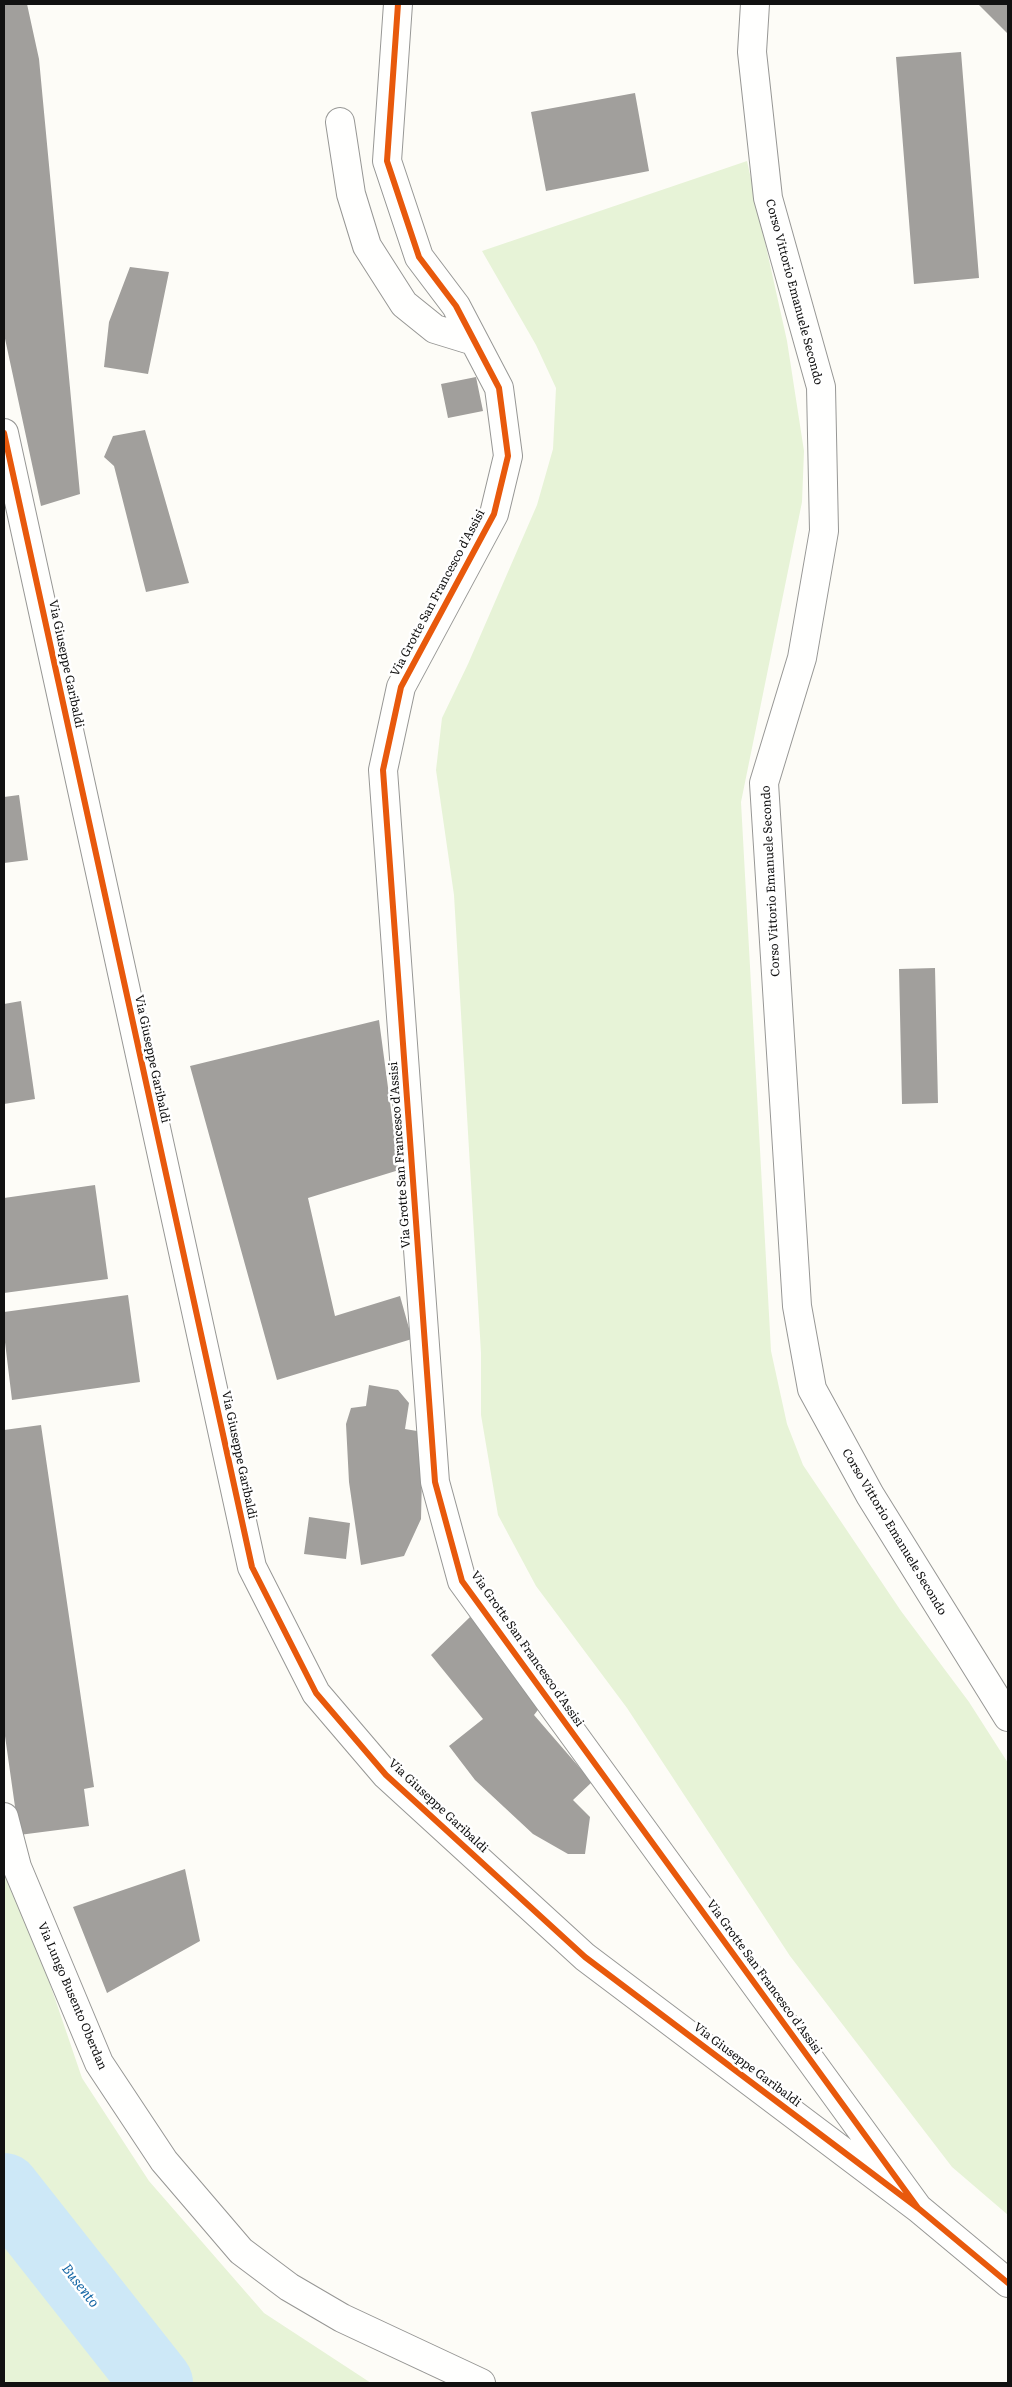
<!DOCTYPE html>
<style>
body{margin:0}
#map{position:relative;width:1012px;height:2387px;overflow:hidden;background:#fdfcf7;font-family:Literata,serif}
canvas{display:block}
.frame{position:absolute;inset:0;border:5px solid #111;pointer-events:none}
</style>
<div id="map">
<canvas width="1012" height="2387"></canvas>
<div class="frame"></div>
</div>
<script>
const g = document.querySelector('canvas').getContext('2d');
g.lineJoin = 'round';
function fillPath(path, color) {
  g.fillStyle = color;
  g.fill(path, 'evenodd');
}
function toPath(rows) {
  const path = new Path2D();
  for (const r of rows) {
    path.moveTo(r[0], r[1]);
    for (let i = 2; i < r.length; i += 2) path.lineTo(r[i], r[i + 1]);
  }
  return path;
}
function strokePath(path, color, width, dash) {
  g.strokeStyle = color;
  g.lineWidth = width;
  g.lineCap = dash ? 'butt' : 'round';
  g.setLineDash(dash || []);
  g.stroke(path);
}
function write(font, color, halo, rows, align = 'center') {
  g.font = font + ' Literata,serif';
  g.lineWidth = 5;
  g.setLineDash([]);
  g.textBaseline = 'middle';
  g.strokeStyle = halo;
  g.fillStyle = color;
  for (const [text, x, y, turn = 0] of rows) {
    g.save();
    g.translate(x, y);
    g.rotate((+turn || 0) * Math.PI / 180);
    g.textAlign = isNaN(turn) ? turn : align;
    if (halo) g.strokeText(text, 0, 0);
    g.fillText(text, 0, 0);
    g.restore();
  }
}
fillPath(toPath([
 [747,161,787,341,804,451,802,502,741,802,771,1351,787,1424,803,1465,901,1611,969,1702,1008,1763,1008,2215,952,2167,790,1956,627,1708,536,1586,498,1515,481,1415,481,1353,454,895,436,770,442,718,468,664,537,505,553,449,556,388,536,345,482,251],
 [4,1849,82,2078,149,2181,264,2313,371,2383,4,2383]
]), '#e7f3d7');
strokePath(toPath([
 [4,2189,157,2383]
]), '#cde8f7', 72);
fillPath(toPath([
 [4,4,27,4,39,59,80,494,41,506,4,334],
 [978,4,1008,4,1008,34],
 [961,52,979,278,914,284,896,57],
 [635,93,649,171,546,191,531,112],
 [130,267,169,272,148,374,104,367,109,322],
 [476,377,483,411,448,418,441,384],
 [145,430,189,583,146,592,114,466,104,457,113,436],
 [19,795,28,860,4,863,4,797],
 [935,968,938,1103,902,1104,899,969],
 [21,1001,35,1099,4,1104,4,1004],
 [379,1020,399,1170,308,1198,335,1316,400,1296,412,1339,277,1380,190,1066],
 [95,1185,108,1279,4,1293,4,1198],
 [128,1295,140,1382,12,1400,4,1334,4,1312],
 [369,1385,398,1390,409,1403,405,1429,423,1432,421,1519,404,1556,361,1565,349,1482,346,1424,351,1408,366,1406],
 [41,1425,94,1787,84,1789,89,1826,19,1835,4,1729,4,1430],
 [309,1517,350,1523,346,1559,304,1554],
 [470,1617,544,1702,534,1715,592,1782,573,1800,590,1817,585,1854,568,1854,533,1834,475,1780,449,1746,483,1719,431,1655],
 [185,1869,200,1941,107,1993,73,1907]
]), '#a19f9c');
const minor = toPath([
 [398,4,387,161,419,257,456,306,499,388,508,456,494,514,401,687,383,770,435,1482,462,1581,918,2208],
 [340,122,351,194,367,246,404,304,435,329,474,341],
 [4,433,252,1567,316,1693,386,1775,585,1957,918,2208,1008,2283],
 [4,1817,17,1867,99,2063,164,2161,241,2251,289,2287,342,2318,481,2383]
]);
const tertiary = toPath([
 [755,4,752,52,768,198,821,387,824,531,802,658,764,783,797,1306,812,1389,870,1495,1008,1717]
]);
strokePath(minor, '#979795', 30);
strokePath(tertiary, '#979795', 30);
strokePath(minor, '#fffffe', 28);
strokePath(tertiary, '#fffffe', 28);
strokePath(toPath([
 [398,4,387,161,419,257,456,306,499,388,508,456,494,514,401,687,383,770,435,1482,462,1581,918,2208],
 [4,433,252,1567,316,1693,386,1775,585,1957,918,2208,1008,2283]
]), '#e8590c', 6);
write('12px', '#111', '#fff', [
 ["Corso Vittorio Emanuele Secondo",794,292,75],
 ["Via Grotte San Francesco d'Assisi",438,593,-62],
 ["Via Giuseppe Garibaldi",66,664,78],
 ["Corso Vittorio Emanuele Secondo",771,881,-93],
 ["Via Giuseppe Garibaldi",152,1059,78],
 ["Via Grotte San Francesco d'Assisi",400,1155,-94],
 ["Via Giuseppe Garibaldi",239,1455,78],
 ["Corso Vittorio Emanuele Secondo",894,1532,59],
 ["Via Grotte San Francesco d'Assisi",527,1649,55],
 ["Via Giuseppe Garibaldi",438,1806,43],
 ["Via Grotte San Francesco d'Assisi",764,1977,54],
 ["Via Lungo Busento Oberdan",72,1996,67],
 ["Via Giuseppe Garibaldi",747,2065,37]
]);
write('italic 14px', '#1768a6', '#fff', [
 ["Busento",80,2286,52]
]);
</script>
